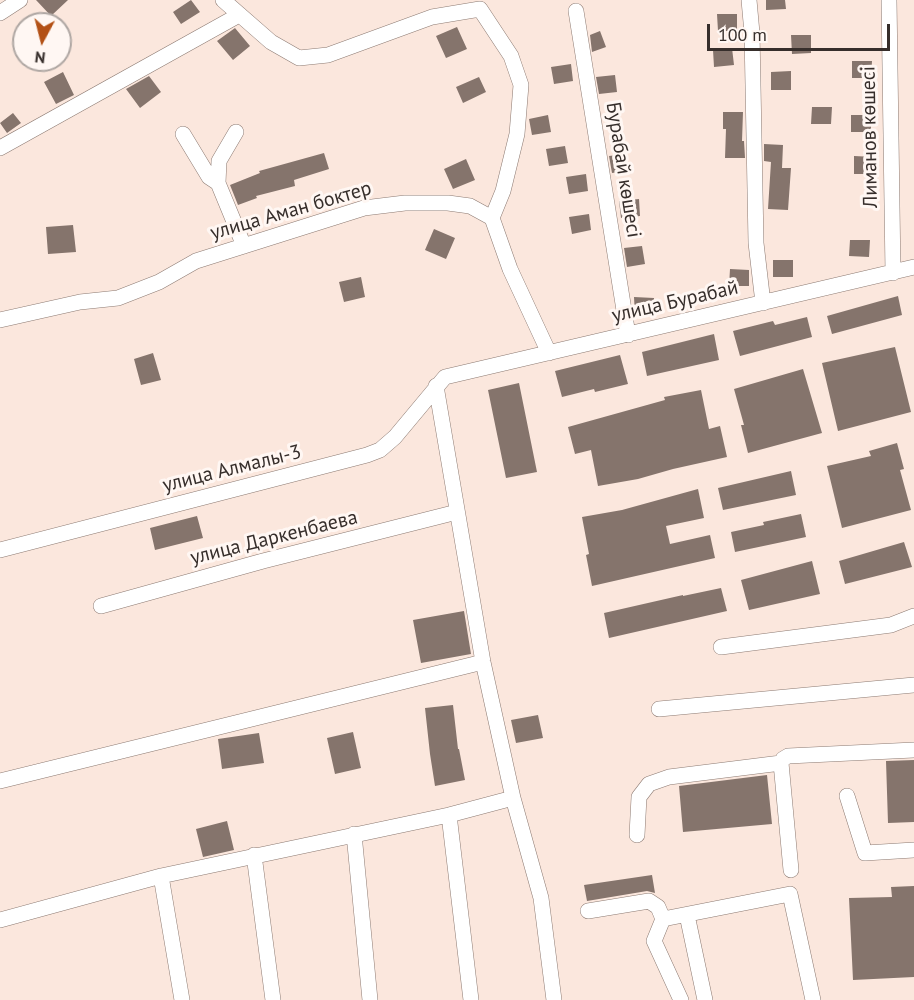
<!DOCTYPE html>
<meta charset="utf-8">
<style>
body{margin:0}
#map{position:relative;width:914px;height:1000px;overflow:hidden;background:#fbe7dd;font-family:"PT Sans",sans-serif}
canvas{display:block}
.north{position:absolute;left:12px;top:12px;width:60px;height:60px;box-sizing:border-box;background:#fff7f3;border:2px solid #afa7a3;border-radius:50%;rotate:187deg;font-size:16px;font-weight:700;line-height:24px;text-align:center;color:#362e2b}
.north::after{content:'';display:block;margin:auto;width:21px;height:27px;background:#b35116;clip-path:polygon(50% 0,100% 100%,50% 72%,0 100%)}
.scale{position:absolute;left:707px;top:24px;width:183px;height:27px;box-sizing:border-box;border:3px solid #362e2b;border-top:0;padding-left:8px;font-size:18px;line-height:21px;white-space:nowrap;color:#362e2b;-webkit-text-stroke:4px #fff7f3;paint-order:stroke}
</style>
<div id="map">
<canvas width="914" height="1000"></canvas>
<div class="north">N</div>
<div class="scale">100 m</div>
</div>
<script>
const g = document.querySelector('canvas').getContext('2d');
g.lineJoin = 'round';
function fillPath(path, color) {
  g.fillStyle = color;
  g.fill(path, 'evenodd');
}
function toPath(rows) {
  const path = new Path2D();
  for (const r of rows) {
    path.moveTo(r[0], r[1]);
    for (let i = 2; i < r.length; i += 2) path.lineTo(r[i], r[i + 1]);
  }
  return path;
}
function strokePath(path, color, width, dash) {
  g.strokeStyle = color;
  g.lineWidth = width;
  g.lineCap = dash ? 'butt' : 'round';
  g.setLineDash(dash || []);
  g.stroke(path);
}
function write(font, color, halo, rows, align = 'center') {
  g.font = font + ' "PT Sans",sans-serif';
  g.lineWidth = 6;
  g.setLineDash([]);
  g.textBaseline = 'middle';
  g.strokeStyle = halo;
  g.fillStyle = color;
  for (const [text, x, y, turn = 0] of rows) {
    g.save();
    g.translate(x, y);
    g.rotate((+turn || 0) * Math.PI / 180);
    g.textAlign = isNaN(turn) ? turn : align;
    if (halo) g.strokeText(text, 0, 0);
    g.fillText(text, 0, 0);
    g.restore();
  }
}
fillPath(toPath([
 [36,0,68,0,51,16],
 [191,0,200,12,181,24,173,12],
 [766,0,785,0,786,9,766,10],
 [717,14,737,14,737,31,718,31],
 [457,27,467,49,446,58,436,36],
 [235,28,250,46,233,60,217,41],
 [600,31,606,47,592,52,590,35],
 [791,35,811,35,811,53,792,54],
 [732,48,734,65,714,67,713,50],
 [852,61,872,61,871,78,852,78],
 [571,64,573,81,554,84,551,67],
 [791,71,791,90,771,90,771,72],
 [63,72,74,95,56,104,44,82],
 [615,75,617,92,599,94,596,77],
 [149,76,161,92,140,108,126,89],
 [479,77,486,92,463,103,456,87],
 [812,107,832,107,831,124,811,124],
 [723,112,743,112,742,141,744,141,745,158,725,158,726,129,723,129],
 [13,113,21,123,7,133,0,123],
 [548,115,551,132,532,135,529,119],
 [851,115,871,115,871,132,851,132],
 [764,144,783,145,782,168,791,168,788,210,768,209,771,162,764,161],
 [565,146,568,163,549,166,546,149],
 [324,153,329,169,294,180,295,186,256,196,257,198,238,205,230,185,260,173,259,171],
 [626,154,628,171,612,173,609,156],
 [854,156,874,157,873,174,854,174],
 [466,159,475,180,453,189,444,169],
 [586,174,588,191,569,194,566,177],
 [639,199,640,216,621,218,619,201],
 [589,214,591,230,572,234,569,217],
 [73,225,76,252,48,254,46,227],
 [434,229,455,238,446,259,425,250],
 [850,240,870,240,869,257,849,256],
 [642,246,645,264,627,267,624,248],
 [773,260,793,260,793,277,773,277],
 [730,269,749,270,749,286,729,286],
 [361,277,365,297,344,302,339,282],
 [898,296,902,315,832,334,827,316],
 [634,297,654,298,654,315,635,315],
 [807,317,812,337,740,356,733,331,773,321,775,325],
 [714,334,719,360,647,376,642,352],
 [895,347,911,412,838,431,822,363],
 [153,353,161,380,141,385,134,359],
 [620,355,628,384,595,392,594,389,562,397,555,371],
 [803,369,822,433,748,453,741,425,744,425,734,389],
 [519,383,537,472,506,478,488,390],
 [701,390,709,429,720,426,727,457,673,469,638,479,598,486,591,450,575,454,568,427,665,400,664,397],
 [897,443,904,469,900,470,911,510,842,528,827,466,871,456,869,451],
 [791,471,796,495,723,510,718,488],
 [698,489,704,518,666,526,670,544,710,535,715,558,592,586,586,555,589,554,582,517,622,510],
 [801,514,806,537,735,552,731,532,764,525,763,522],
 [197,516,203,538,155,550,150,528],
 [904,542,912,567,845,584,839,561],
 [812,561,820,594,749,610,741,580],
 [721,588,727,611,609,638,604,613,683,595,683,596],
 [464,611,471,654,421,663,413,620],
 [453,705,458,749,459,749,465,780,435,786,430,754,425,708],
 [538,715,543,738,516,743,511,720],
 [353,732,361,768,335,774,327,738],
 [259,733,264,763,222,769,218,739],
 [914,760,914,822,888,823,886,761],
 [767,775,772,824,683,832,679,786],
 [227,821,234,850,203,857,196,829],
 [652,875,655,893,647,891,587,901,584,885],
 [914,886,914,977,853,980,849,898,892,897,891,887]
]), '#85746c');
const minor = toPath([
 [223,0,271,42,299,58,328,55,432,17,480,9,511,56,521,85,517,134,503,191,492,218],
 [749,0,752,33,756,243,763,303],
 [889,0,893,273],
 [576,11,628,335],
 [0,13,20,0],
 [236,132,219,161,218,183,244,246],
 [183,134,209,177,218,183],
 [0,148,239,15],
 [0,320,80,302,118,298,159,282,196,261,364,208,405,203,448,203,470,206,492,218,510,269,549,353],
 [0,550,367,455,380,450,395,437,445,377,914,267],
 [101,606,263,561,457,512],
 [721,647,891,625,914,616],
 [659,709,914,685],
 [0,781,483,662],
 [847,796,865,853,914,850],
 [513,798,541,898,554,1000],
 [449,815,471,1000],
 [354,834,370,1000],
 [637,835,639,797,649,784,669,777,781,763],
 [254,855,273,1000],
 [791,870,781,763,783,759,788,756,914,750],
 [161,876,182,1000],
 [588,911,649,901,658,907,663,919],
 [687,915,705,1000],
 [0,920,161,876,449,815,513,798,483,662,436,386],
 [681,1000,654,941,663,919,790,894,813,1000]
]);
strokePath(minor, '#8c7a72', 16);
strokePath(minor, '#fff', 15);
write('20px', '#362e2b', '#fff7f3', [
 ["Лиманов көшесі",870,137,-91],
 ["Бурабай көшесі",623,170,81],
 ["улица Аман боктер",291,211,-16],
 ["улица Бурабай",675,302,-13],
 ["улица Алмалы-3",232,469,-14],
 ["улица Даркенбаева",274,538,-14]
]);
</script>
